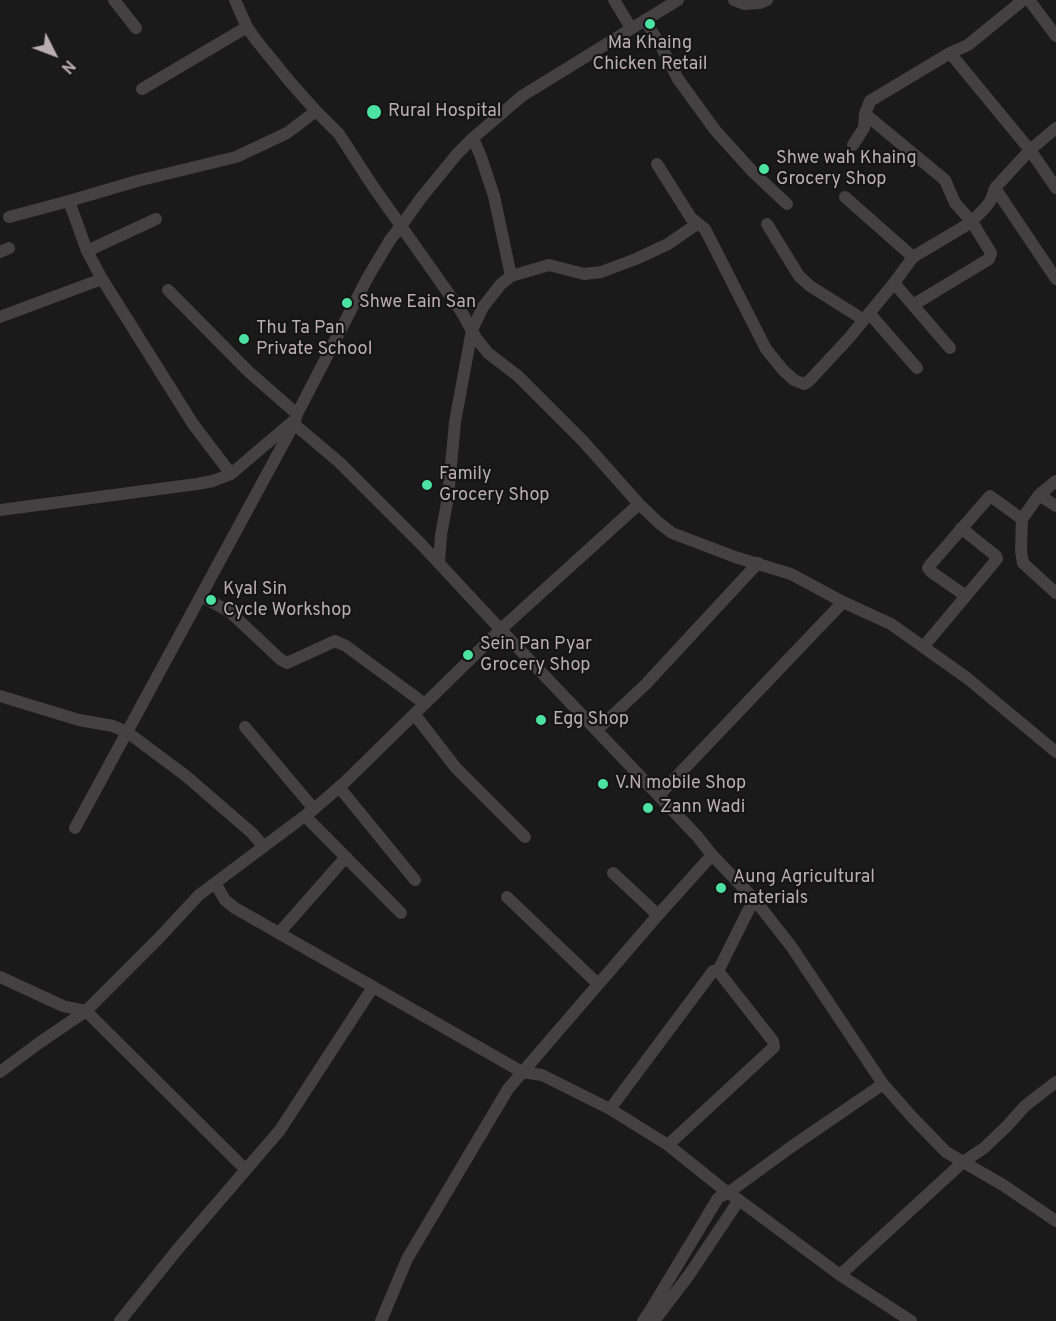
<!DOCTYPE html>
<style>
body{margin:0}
#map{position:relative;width:1056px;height:1321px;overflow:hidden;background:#1b1a1a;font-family:Overpass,sans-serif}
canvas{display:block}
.north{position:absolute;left:24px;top:24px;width:60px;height:60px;-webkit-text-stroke:4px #161515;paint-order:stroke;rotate:132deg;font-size:16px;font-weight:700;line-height:24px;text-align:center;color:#baadb2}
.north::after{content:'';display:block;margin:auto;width:21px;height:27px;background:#baadb2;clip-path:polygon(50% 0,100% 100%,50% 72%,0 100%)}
</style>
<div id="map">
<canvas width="1056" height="1321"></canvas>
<div class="north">N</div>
</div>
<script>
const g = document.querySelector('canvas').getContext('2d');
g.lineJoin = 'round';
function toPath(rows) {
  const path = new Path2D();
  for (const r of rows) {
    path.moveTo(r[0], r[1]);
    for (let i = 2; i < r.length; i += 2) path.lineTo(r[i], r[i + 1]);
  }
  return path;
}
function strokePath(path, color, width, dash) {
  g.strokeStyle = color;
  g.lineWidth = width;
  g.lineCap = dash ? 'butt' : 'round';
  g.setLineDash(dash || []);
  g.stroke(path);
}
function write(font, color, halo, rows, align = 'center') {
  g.font = font + ' Overpass,sans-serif';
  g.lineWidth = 4.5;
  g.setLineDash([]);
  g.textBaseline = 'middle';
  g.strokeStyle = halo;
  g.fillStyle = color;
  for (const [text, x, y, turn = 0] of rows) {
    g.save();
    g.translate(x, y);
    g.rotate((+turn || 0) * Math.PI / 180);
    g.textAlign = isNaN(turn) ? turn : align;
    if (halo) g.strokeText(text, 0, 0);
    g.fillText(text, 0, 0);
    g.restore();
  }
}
strokePath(toPath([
 [114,0,136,28],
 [235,0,247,27,256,40,291,83,316,111,339,134,372,185,461,311,476,338,488,353,518,376,583,441,639,504,659,523,672,533,735,557,791,574,843,602,891,624,967,678,1056,752],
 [614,0,631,28],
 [734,0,745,4,760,3,767,0],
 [1029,0,1056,36],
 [645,20,662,48,678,79,715,130,753,172,787,204],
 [142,89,247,27],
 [865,114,945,180,955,203,972,222,991,253,989,259,913,305],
 [1056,128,1030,150,1056,188],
 [473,138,481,157,494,196,511,276],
 [853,145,864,128,865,114,870,101,950,53,968,45,1023,0],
 [657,164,691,218,705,229,766,349,783,370,794,380,804,384,809,381,849,338,894,283,913,257,970,223,985,208,991,200,995,188,1030,150,950,53],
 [995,188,1056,279],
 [845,197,913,257],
 [69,201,87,251,102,279,193,424,231,474],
 [9,217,69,201,137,181,236,157,287,133,316,111],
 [767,224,799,276,810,286,864,320],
 [87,251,156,219],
 [0,252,9,248],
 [894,283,950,348],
 [168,290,249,372,297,414],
 [869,313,917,368],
 [0,317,102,279],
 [294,424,339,462,421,544,502,631,697,836,712,855,754,899,791,946,883,1084,913,1118,946,1152,1003,1185,1056,1221],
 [1056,481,1039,495,1022,519,1021,551,1023,563,1056,593],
 [1039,495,1056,506],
 [0,510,197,484,213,481,231,474,292,422],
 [439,563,441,535,448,497,455,422,472,330,483,307,501,284,511,276,549,265,584,274,601,272,636,259,668,244,697,224],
 [201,596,230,612,280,659,287,663,335,641,346,646,425,704],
 [966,596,930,571,928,568,930,565,990,496,1022,519],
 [924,646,997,559,996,556,961,528],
 [0,696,79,720,113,726,127,732,186,776,252,833,263,846],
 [415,715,456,768,525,837],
 [245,727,314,809],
 [597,730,646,684,758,563],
 [339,787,415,880],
 [659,795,843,602],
 [305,816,401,913],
 [75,828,294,424,297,414,368,277,390,240,401,226,421,198,457,154,473,138,522,96,678,0],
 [613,873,658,915],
 [215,883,225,900,235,908,522,1072,542,1075,610,1109,668,1145,728,1193,739,1200,840,1275,911,1321],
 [507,897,598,984],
 [279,933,346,857],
 [718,971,754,899],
 [0,977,63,1006,86,1011,245,1169],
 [0,1072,39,1043,86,1011,158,939,199,895,314,809,345,782,500,630,639,504],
 [610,1109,713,971,718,971,773,1041,774,1047,668,1145],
 [840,1275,963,1162,984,1148,1007,1126,1025,1106,1056,1082],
 [120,1321,177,1250,280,1130,373,987],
 [381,1321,407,1259,508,1089,658,915,712,855],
 [643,1321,648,1314,718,1198,728,1193,791,1147,883,1084],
 [654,1321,689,1275,739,1200]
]), '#454041', 12);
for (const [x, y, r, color] of [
 [650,24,6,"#4be2a2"],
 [374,112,8,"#4be2a2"],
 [764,169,6,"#4be2a2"],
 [347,303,6,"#4be2a2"],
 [244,339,6,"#4be2a2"],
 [427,485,6,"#4be2a2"],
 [211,600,6,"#4be2a2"],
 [468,655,6,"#4be2a2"],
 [541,720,6,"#4be2a2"],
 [603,784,6,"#4be2a2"],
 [648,808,6,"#4be2a2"],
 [721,888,6,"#4be2a2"]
]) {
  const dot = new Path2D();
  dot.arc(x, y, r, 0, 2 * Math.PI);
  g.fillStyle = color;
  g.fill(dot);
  strokePath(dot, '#161515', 2);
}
write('18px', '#baadb2', '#161515', [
 ["Ma Khaing",650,44,"center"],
 ["Chicken Retail",650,65,"center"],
 ["Rural Hospital",388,112],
 ["Shwe wah Khaing",776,159],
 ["Grocery Shop",776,180],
 ["Shwe Eain San",359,303],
 ["Thu Ta Pan",256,329],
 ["Private School",256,350],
 ["Family",439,475],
 ["Grocery Shop",439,496],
 ["Kyal Sin",223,590],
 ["Cycle Workshop",223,611],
 ["Sein Pan Pyar",480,645],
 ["Grocery Shop",480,666],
 ["Egg Shop",553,720],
 ["V.N mobile Shop",615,784],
 ["Zann Wadi",660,808],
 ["Aung Agricultural",733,878],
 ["materials",733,899]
], 'left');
</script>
